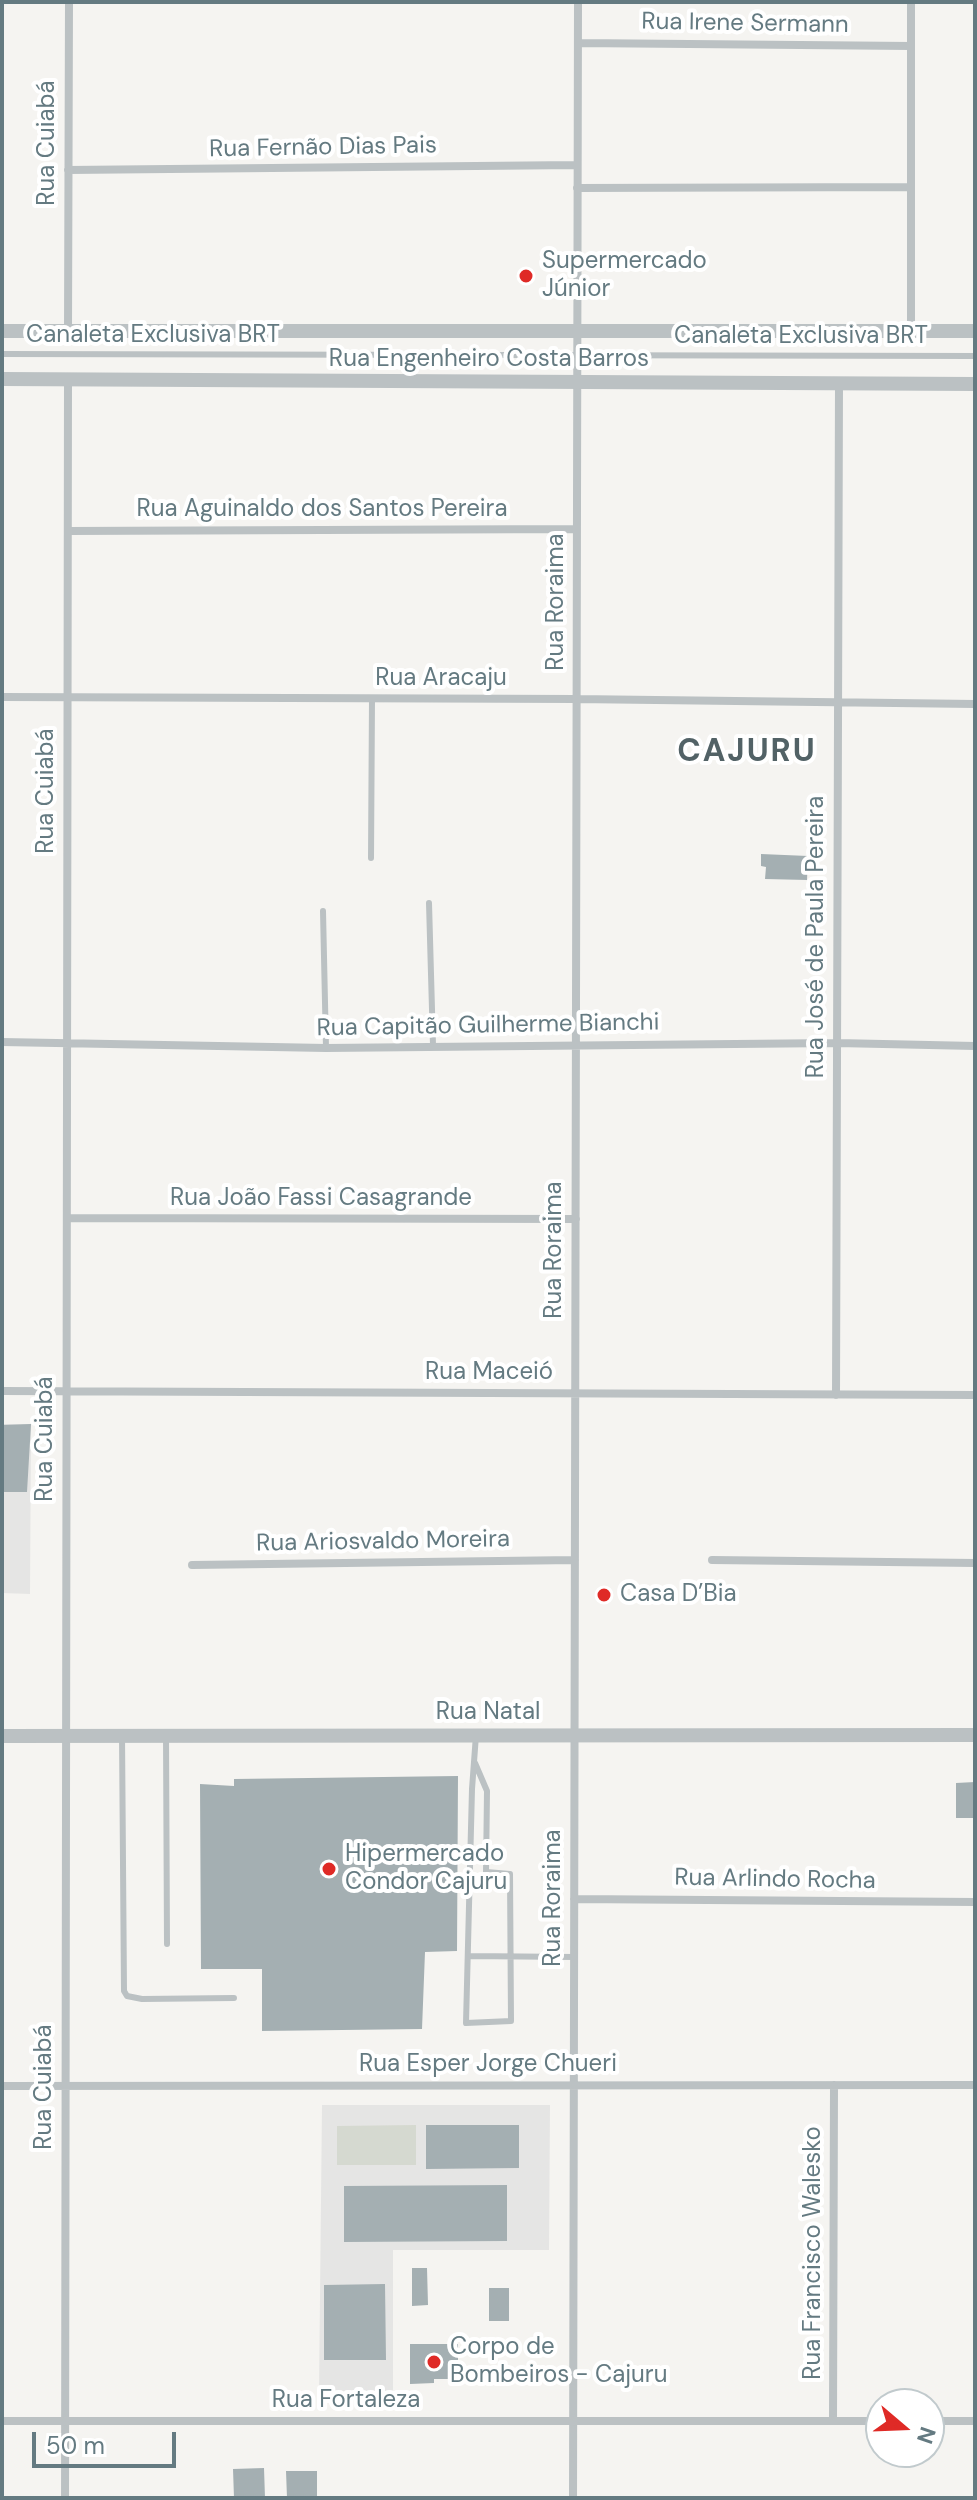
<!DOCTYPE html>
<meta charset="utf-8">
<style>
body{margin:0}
#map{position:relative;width:977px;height:2500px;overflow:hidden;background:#f5f4f1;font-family:"DM Sans",sans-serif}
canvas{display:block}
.frame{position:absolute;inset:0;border:4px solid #647a81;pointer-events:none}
.north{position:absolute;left:865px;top:2388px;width:80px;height:80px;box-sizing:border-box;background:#fff;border:2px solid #c1cacd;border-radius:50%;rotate:109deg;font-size:22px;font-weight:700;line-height:32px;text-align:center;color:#647a81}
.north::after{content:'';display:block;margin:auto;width:28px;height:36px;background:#df2a26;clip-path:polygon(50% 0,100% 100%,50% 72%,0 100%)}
.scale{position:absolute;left:32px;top:2432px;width:144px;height:36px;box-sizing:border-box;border:4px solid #647a81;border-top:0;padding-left:10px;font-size:24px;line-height:28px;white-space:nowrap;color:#647a81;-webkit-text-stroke:6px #fff;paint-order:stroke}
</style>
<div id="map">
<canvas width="977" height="2500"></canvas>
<div class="frame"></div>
<div class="north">N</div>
<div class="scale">50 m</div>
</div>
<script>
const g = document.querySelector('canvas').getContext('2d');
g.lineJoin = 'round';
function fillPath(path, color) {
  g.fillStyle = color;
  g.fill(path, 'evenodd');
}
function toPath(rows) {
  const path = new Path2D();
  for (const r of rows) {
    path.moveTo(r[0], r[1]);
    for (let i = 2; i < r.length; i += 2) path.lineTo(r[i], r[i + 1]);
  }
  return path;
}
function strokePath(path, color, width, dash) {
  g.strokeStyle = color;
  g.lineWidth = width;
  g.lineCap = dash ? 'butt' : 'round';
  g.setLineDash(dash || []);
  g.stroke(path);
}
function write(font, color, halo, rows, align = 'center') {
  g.font = font + ' "DM Sans",sans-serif';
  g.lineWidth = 8;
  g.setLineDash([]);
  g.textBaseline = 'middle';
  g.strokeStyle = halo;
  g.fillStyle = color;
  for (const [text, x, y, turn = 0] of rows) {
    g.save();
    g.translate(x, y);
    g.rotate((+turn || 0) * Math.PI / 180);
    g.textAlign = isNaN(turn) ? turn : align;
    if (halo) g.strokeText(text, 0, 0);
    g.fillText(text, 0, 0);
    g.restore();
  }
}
fillPath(toPath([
 [2,1424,31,1424,30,1594,2,1593],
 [322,2105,550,2105,549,2250,393,2250,393,2393,319,2393]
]), '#e5e5e4');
fillPath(toPath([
 [416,2125,416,2165,337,2165,337,2126]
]), '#d5d9d0');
fillPath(toPath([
 [761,854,808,856,807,880,765,879,766,867,761,866],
 [31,1424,27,1492,2,1492,2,1425],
 [458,1776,457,1951,425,1952,422,2029,262,2031,262,1969,201,1969,200,1784,234,1786,234,1779],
 [975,1782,975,1818,956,1818,956,1783],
 [426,2125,519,2125,519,2168,426,2169],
 [507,2185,507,2241,344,2242,344,2186],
 [412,2268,427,2268,428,2305,412,2306],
 [385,2284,386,2360,324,2360,324,2285],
 [489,2288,509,2288,509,2321,489,2321],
 [410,2344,458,2344,458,2379,434,2379,434,2383,410,2384],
 [264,2468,265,2498,234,2498,233,2469],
 [286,2471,317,2471,317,2498,287,2498]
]), '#a4afb2');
strokePath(toPath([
 [2,354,975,356],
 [371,858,372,699],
 [429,903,433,1045],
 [323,911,326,1048],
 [122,1735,124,1991,127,1996,142,1999,234,1998],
 [166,1735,167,1944],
 [475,1763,487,1791,486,1872,510,1874,511,2021,466,2023,472,1789,476,1735],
 [468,1956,574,1957]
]), '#bbc1c3', 6);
strokePath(toPath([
 [578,43,911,46],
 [68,170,577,165],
 [577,188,911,187],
 [68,331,69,2],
 [911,331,911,2],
 [68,531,577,529],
 [2,697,576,699,975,704],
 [2,1042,326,1048,837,1043,975,1046],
 [67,1218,576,1219],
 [2,1391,975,1395],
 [836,1395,839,383],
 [712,1560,975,1563],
 [192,1565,575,1560],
 [574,1899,975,1902],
 [2,2086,975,2085],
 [2,2421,881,2421],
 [833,2421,834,2085],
 [929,2421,975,2421],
 [65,2498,68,380],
 [573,2498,578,2]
]), '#bbc1c3', 8);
strokePath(toPath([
 [2,331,975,331],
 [2,379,975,384],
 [2,1736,975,1735]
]), '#bbc1c3', 14);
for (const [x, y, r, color] of [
 [526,276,8,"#df2a26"],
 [604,1595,8,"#df2a26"],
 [329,1869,8,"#df2a26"],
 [434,2362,8,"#df2a26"]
]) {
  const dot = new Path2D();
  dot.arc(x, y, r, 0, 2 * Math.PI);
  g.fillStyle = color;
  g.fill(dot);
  strokePath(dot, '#fff', 3);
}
write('24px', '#647a81', '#fff', [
 ["Rua Irene Sermann",745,24,1],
 ["Rua Cuiabá",48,143,-90],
 ["Rua Fernão Dias Pais",323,148,-1],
 ["Canaleta Exclusiva BRT",153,336],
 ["Canaleta Exclusiva BRT",801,337],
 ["Rua Engenheiro Costa Barros",489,360],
 ["Rua Aguinaldo dos Santos Pereira",322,510],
 ["Rua Roraima",557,602,-90],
 ["Rua Aracaju",441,679],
 ["Rua Cuiabá",47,791,-90],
 ["Rua José de Paula Pereira",817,937,-90],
 ["Rua Capitão Guilherme Bianchi",488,1026,-1],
 ["Rua João Fassi Casagrande",321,1199],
 ["Rua Roraima",555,1250,-90],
 ["Rua Maceió",489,1373],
 ["Rua Cuiabá",46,1439,-90],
 ["Rua Ariosvaldo Moreira",383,1542,-1],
 ["Rua Natal",488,1713],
 ["Rua Arlindo Rocha",775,1880,1],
 ["Rua Roraima",554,1898,-90],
 ["Rua Esper Jorge Chueri",488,2065],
 ["Rua Cuiabá",45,2087,-90],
 ["Rua Francisco Walesko",814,2253,-90],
 ["Rua Fortaleza",346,2401]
]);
write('24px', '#647a81', '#fff', [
 ["Supermercado",542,262],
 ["Júnior",542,290],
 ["Casa D’Bia",620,1595],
 ["Hipermercado",345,1855],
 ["Condor Cajuru",345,1883],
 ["Corpo de",450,2348],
 ["Bombeiros - Cajuru",450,2376]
], 'left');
g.letterSpacing = '2px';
write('bold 32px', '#526266', '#fff', [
 ["CAJURU",747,753]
]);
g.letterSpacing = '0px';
</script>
